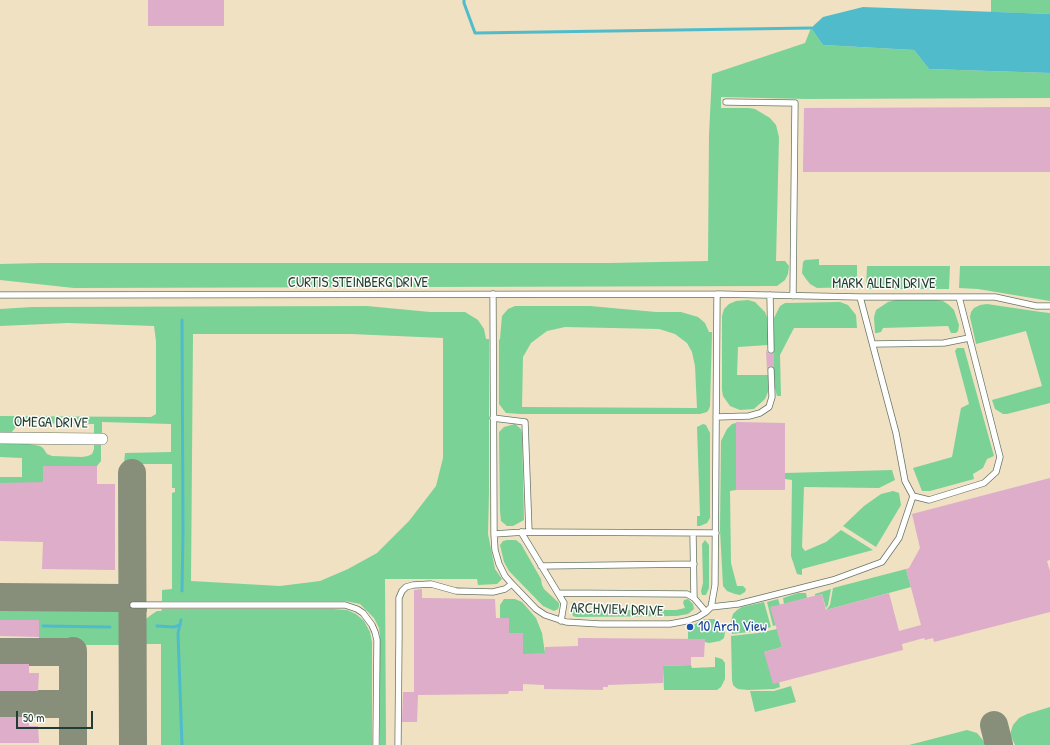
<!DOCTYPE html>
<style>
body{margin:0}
#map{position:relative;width:1050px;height:745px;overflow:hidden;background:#efe1c2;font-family:"Patrick Hand",sans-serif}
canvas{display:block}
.scale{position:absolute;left:16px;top:711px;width:77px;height:18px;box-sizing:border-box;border:2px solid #1f3d34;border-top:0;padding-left:5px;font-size:12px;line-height:14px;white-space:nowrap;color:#1f3d34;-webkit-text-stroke:3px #fdfcf7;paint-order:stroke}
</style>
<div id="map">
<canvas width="1050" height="745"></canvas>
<div class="scale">50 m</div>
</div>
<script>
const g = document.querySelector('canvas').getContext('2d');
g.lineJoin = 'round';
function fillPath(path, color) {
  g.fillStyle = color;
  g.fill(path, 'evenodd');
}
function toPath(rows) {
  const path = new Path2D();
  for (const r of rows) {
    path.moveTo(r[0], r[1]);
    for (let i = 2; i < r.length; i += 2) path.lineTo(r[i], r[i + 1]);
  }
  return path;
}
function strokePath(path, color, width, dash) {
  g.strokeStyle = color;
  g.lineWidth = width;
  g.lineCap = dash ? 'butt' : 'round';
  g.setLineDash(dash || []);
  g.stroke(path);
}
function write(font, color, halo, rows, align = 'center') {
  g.font = font + ' "Patrick Hand",sans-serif';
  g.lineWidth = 3;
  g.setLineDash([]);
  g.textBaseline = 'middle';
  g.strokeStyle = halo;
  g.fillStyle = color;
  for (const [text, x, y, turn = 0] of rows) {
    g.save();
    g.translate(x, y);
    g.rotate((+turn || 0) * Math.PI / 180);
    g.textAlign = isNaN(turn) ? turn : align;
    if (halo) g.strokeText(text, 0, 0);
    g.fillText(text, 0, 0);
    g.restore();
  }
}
fillPath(toPath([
 [991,0,1050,0,1050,14,991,12],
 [811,28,823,45,914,50,929,69,1050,73,1050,98,805,99,721,97,721,108,749,108,755,109,770,118,776,125,779,137,776,261,785,261,789,266,788,274,785,280,777,286,74,288,0,280,0,264,42,263,610,263,708,261,709,135,712,74,805,43],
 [819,259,819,265,857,265,857,287,817,288,810,284,806,279,802,273,803,262,805,260],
 [867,266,950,266,949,289,866,289],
 [960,266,1050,266,1050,301,978,289,959,288],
 [748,300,755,302,765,312,768,320,768,345,738,347,737,375,768,375,768,392,765,399,754,409,740,410,730,406,723,396,722,390,722,316,724,309,729,304,736,301],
 [896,300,937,300,943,301,949,305,954,310,959,325,958,331,956,333,951,333,948,326,883,328,881,332,877,333,875,333,874,317,876,310,888,302],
 [840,302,848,305,856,315,857,328,794,328,780,355,781,396,777,396,774,384,774,318,780,306,785,303],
 [987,304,1041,312,1050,313,1050,403,1007,414,1003,414,995,409,992,400,1042,386,1026,331,976,344,970,317,971,312,974,308,980,305],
 [367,306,430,312,465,312,478,320,484,329,486,339,489,339,489,493,488,534,495,569,502,579,497,584,478,585,477,579,385,579,386,745,380,745,380,637,379,628,374,618,360,604,345,601,162,601,162,590,172,589,172,493,175,492,175,488,172,488,172,464,124,464,125,453,171,452,171,424,102,422,102,435,94,435,94,424,19,423,11,433,0,433,0,416,151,417,156,414,156,341,154,326,68,323,0,326,0,309,32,307],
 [193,334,351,334,443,338,443,458,436,486,409,521,377,553,348,569,320,581,280,586,191,581],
 [515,306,590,306,656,312,681,312,698,317,705,323,709,332,712,332,710,406,709,409,707,412,700,414,521,414,506,413,499,404,499,340,500,339,502,316,508,309],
 [565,327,659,329,675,334,687,343,692,352,695,366,697,408,522,407,523,357,531,343,547,331],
 [957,348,964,348,994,456,987,459,983,468,973,474,974,479,930,491,922,491,913,468,952,457,961,408,969,404,955,351],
 [736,423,736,490,730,491,731,563,737,586,743,586,746,589,745,592,740,595,735,594,727,591,723,586,720,530,721,441,727,429,732,424],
 [515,424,521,429,522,433,524,520,513,526,507,526,501,521,500,511,499,432,504,427],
 [703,424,706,425,710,433,710,518,707,523,700,526,697,526,697,516,700,516,697,427],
 [94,442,101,442,101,461,97,466,43,466,43,518,30,483,0,483,0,477,22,477,22,458,0,457,0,444,29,444,40,446,43,448,47,454,52,456,82,457,88,456,92,454,94,449],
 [892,470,895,480,879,488,804,487,802,547,805,551,826,542,841,530,873,550,802,569,802,575,797,574,791,556,792,480,785,479,785,473],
 [893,491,899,493,901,505,876,547,843,526,864,506,881,494],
 [507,540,516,540,521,544,541,579,542,585,544,589,559,603,559,606,558,609,554,611,543,606,509,571,504,562,500,545,503,541],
 [705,540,709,545,709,588,706,595,702,595,701,591,703,583,702,544],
 [906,569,911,587,826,610,830,605,833,588],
 [831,589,828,605,826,608,822,594,815,596,815,594],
 [798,593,806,593,807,598,784,604,783,598],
 [504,599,515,599,522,602,536,618,542,633,545,653,523,670,523,633,509,633,509,618,500,618,500,605],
 [688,599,693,604,694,609,688,614,677,616,576,617,573,616,571,610,571,603,573,601,574,602,575,610,676,610,685,608,683,603,684,600],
 [778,599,780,605,776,625,773,626,767,602],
 [764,602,771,627,757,631,732,634,731,621,733,614,737,610,742,607],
 [162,609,333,609,347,610,356,614,364,621,370,632,372,642,372,745,161,745,161,644,142,644,142,628,146,619,151,615,157,611,161,611],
 [0,610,121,611,124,645,39,645,39,620,0,620],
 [707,619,714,619,724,627,725,632,724,638,720,641,709,643,705,642,704,639,688,639,688,630,690,627,702,620],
 [777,629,782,647,764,652,779,682,780,687,774,689,748,690,738,689,735,687,733,685,732,680,731,636,758,633],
 [715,657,722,659,725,663,725,679,721,687,717,690,664,690,663,666,691,665,692,668,715,667],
 [791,686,796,702,755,712,750,691,774,691],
 [1050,707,1050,745,1015,745,1010,734,1013,725,1019,718,1027,714],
 [967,730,977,733,987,745,909,745]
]), '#7bd296');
fillPath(toPath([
 [863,7,1050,14,1050,73,929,69,914,50,823,45,811,28,823,17]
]), '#50bccb');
strokePath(toPath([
 [464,0,464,3,475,33,811,28],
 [182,591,183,531,182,320],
 [181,620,178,633,182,745],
 [43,626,110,627],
 [157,626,174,627,180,625]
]), '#50bccb', 3);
strokePath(toPath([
 [132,473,133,745],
 [0,597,122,598,129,602,133,609],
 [0,652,65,652,69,653,73,660],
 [0,704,62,704,70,707,73,712],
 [994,725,999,745],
 [73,745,73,651]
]), '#878f7b', 28);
fillPath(toPath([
 [148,0,224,0,224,26,148,26],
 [1050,107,1050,172,803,172,804,108],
 [766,350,769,354,774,353,774,367,769,366,767,370],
 [736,422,785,423,785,490,736,490],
 [43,466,97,466,97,484,115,484,115,570,42,569,43,542,0,541,0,483,43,482],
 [1050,478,1050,560,1047,561,1050,571,1050,612,934,642,933,638,925,640,924,638,902,644,903,650,773,684,764,652,782,647,770,607,822,594,826,610,889,593,899,631,921,625,906,569,909,568,920,548,912,514],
 [422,589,422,598,495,599,496,618,509,618,509,633,523,633,523,654,545,653,545,647,578,646,578,638,705,639,704,657,691,657,691,665,663,666,663,683,608,685,608,687,603,687,603,690,544,689,544,685,523,684,523,691,509,691,508,694,418,695,417,722,402,722,403,692,414,692,414,590],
 [0,620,39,620,39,637,0,636],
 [0,664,29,664,29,673,39,673,38,691,0,691],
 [0,717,29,717,29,726,38,726,39,743,0,743]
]), '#ddadc9');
const lane = toPath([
 [726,102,795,103,793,296],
 [493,294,494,534,495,550,499,564,505,576,512,584,536,609,545,615,566,622,600,624,670,624,686,621,698,617,706,612,711,607,712,602,715,585,717,294],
 [0,295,717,294,860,297,995,297,1036,306,1050,306],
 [770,295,771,350],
 [860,297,896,433,905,481,913,496,929,500,984,483,996,472,1000,457,959,297],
 [873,344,944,343,969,338],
 [716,417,749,416,760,413,769,407,772,397,771,370],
 [493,418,525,422,529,532],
 [521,532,564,603,561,621],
 [693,533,694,598],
 [494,534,524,532,716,533],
 [541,566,694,564],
 [558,593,687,594,694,598,706,612],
 [133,605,345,605,357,609,363,613,372,625,375,632,377,640,376,745],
 [711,607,738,604,833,580,882,562,899,538,913,496],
 [398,745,399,635,399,598,402,591,406,587,413,585,431,584,456,591,493,592,505,589,512,584]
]);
const street = toPath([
 [0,438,102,439]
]);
strokePath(lane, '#687666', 7);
strokePath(street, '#687666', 12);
strokePath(lane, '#fff', 5.5);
strokePath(street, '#fff', 11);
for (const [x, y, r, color] of [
 [690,627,4,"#1a4fb4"]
]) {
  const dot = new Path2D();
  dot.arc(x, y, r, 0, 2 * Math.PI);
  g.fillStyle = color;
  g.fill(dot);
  strokePath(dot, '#fdfcf7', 1.5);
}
write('15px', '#1f3d34', '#fdfcf7', [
 ["CURTIS STEINBERG DRIVE",358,283],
 ["MARK ALLEN DRIVE",884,284],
 ["OMEGA DRIVE",51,423,1],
 ["ARCHVIEW DRIVE",617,610,2]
]);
write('15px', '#164399', '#fdfcf7', [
 ["10 Arch View",698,627]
], 'left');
</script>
